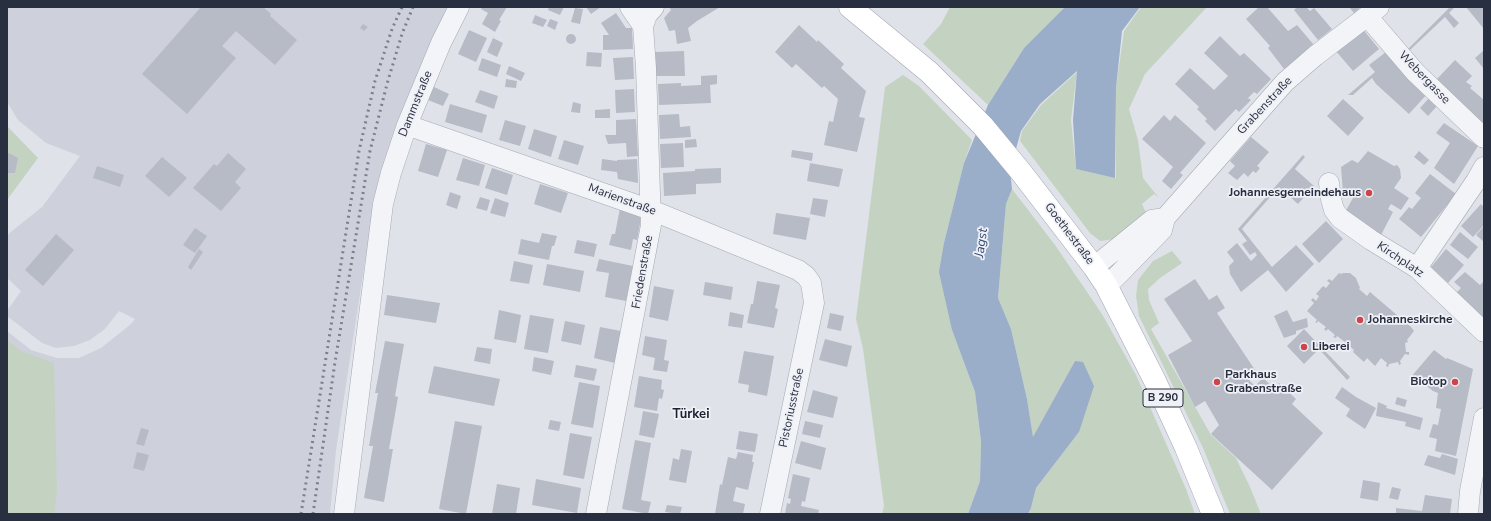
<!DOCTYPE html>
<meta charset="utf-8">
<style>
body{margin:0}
#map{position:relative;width:1491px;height:521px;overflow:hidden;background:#e0e2e9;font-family:"Nunito Sans",sans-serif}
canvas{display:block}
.frame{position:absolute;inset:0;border:8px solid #282f40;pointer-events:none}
</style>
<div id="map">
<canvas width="1491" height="521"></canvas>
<div class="frame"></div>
</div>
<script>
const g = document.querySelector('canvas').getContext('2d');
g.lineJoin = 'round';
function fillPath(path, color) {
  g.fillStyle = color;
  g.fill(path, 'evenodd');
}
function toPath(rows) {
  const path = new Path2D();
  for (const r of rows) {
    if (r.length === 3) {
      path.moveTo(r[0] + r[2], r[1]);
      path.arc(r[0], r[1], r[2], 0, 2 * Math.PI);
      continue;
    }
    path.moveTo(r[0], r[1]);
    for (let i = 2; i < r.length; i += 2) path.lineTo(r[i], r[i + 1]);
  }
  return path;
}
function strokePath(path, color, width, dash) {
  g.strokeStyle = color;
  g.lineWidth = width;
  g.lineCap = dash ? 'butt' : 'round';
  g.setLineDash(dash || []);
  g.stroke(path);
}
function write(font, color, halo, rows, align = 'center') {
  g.font = font + ' "Nunito Sans",sans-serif';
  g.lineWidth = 3.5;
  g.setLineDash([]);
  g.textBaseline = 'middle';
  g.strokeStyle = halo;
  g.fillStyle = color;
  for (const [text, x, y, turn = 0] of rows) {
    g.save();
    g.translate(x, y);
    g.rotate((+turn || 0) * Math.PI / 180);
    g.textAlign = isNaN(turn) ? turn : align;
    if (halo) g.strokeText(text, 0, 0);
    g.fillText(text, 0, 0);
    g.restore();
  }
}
fillPath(toPath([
 [7,7,449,7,365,261,336,450,330,514,7,514,7,331,31,350,57,358,79,358,101,348,131,324,135,319,119,311,105,329,90,340,74,346,56,348,42,343,7,316,7,311,21,291,7,278,7,235,42,207,80,156,46,143,18,120,7,102]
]), '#ced1db');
fillPath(toPath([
 [950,7,1065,7,1024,48,988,105,923,44,941,24],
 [1141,7,1207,7,1145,74,1129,109,1138,140,1143,178,1159,198,1154,194,1142,204,1146,213,1116,239,1100,241,1090,233,1020,141,1022,131,1041,105,1077,72,1071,120,1076,169,1116,178,1116,88,1124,31],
 [903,75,919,86,972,140,964,163,944,243,952,330,975,392,981,441,980,481,968,514,882,514,884,506,863,349,856,319,885,87],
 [7,126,38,158,7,200],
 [1012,189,1055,245,1102,314,1136,375,1186,489,1195,514,1028,514,1031,508,1036,488,1079,432,1075,361,1033,438,1027,399,1011,329,998,298,1006,204],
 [1172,251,1182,263,1160,278,1148,289,1149,300,1159,323,1151,329,1211,435,1236,458,1250,487,1261,514,1230,514,1203,448,1139,316,1136,296,1138,280,1153,261],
 [7,340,21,351,54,363,57,491,54,514,7,514]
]), '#c4d3c1');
fillPath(toPath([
 [1065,7,1140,7,1122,31,1116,88,1115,178,1076,169,1073,120,1077,71,1040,104,1021,131,1010,170,1012,189,1006,204,998,298,1011,329,1027,399,1033,437,1075,361,1083,362,1094,386,1079,432,1036,488,1031,508,1028,514,968,514,980,481,981,441,975,392,952,330,939,272,944,243,964,163,988,105,1024,48]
]), '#9aadc9');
fillPath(toPath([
 [201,7,263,7,271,14,270,16,297,40,275,65,236,31,222,46,236,58,187,114,142,74],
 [482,7,507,7,499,20,501,21,495,32,482,24,488,13,481,9],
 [549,7,564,7,560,15,548,10],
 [586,7,601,7,591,14],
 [669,7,720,7,697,21,688,28,691,41,677,44,675,30,669,31,664,18,671,10],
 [1259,7,1267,7,1288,31,1297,25,1314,45,1284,69,1268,48,1270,46,1246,19],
 [1297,7,1306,7,1310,11,1314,8,1332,29,1318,40,1294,10],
 [1349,7,1361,7,1354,13],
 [1450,7,1455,7,1449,13,1459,23,1454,28,1445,17,1410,50,1408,49],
 [1466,7,1484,7,1484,29],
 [575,8,583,9,580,24,571,22],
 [616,13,626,28,632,28,633,49,603,50,603,35,609,35,601,23],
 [535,15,547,20,543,27,532,23],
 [550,19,558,22,555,30,547,26],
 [363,24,368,27,364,31,360,28],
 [799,25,817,42,818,40,844,64,841,68,866,91,859,117,865,118,857,152,824,145,829,121,833,122,838,99,824,86,822,88,796,64,792,68,775,52],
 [1362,28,1379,49,1353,71,1335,50],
 [469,30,487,38,476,62,458,54],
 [571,39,5],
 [1220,36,1240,56,1244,53,1271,79,1257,94,1254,92,1248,98,1251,100,1239,112,1236,109,1215,131,1205,121,1207,119,1197,109,1199,107,1175,84,1190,68,1214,90,1228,76,1204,53],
 [493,38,503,43,497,57,487,52],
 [1484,50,1484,69,1475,58],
 [684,51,685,76,656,76,655,52],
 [587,52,602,53,601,67,586,66],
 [1386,52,1428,93,1409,114,1376,84,1372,78,1353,95,1348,95,1375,72,1369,65],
 [633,57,634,79,615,80,613,58],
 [482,58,501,65,497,77,478,70],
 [1455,60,1472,76,1466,82,1472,86,1470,88,1484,100,1484,124,1436,80],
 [509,66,525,73,521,81,506,74],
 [717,75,717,84,710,85,711,103,659,105,658,84,681,83,681,86,701,85,701,76],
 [506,79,517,81,516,88,505,87],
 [434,87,449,94,443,106,428,100],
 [634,89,635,112,616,113,615,90],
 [480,90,498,96,494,109,475,102],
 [1430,97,1438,105,1428,116,1420,108],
 [1343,99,1364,118,1348,136,1327,116],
 [573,102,581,104,580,113,571,112],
 [450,104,487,115,482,133,445,122],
 [610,109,610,118,595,118,595,110],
 [679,114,680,127,690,126,691,137,660,139,659,115],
 [1164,115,1170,121,1175,115,1206,143,1180,173,1183,175,1171,189,1162,181,1173,167,1142,139],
 [636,119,638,156,627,157,626,143,608,144,605,135,616,135,616,120],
 [505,120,526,126,520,146,499,140],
 [1444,123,1478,146,1454,184,1434,168,1450,143,1436,133],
 [534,129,557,136,551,157,528,149],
 [1251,137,1269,152,1257,166,1260,168,1256,173,1253,171,1248,177,1244,173,1237,180,1228,173,1235,166,1230,161],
 [696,139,697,147,685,148,685,140],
 [564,140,584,146,578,165,558,159],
 [683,143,684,167,661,168,660,144],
 [426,144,447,150,438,177,418,171],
 [792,150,813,153,812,161,791,157],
 [1368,151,1394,166,1397,165,1400,169,1401,178,1394,188,1409,198,1401,210,1391,204,1388,209,1393,212,1381,235,1344,214,1353,198,1343,193,1341,167,1352,160,1358,163],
 [1419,151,1429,160,1424,165,1414,157],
 [7,152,18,158,15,173,8,173,8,177],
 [228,153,246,169,235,182,241,188,221,211,193,188,214,164,217,166],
 [1303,155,1305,157,1295,169,1314,186,1298,204,1279,187,1242,229,1272,267,1296,245,1314,264,1286,292,1268,270,1241,292,1230,274,1229,266,1234,261,1227,252,1237,243,1251,261,1257,255,1255,252,1250,255,1242,244,1247,241,1238,229],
 [162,157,187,178,169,197,145,176],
 [463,158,485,165,479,186,456,180],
 [602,159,617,161,617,160,637,159,638,183,618,179,617,172,601,170],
 [810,163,843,169,839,187,807,181],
 [97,166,124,175,120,187,93,178],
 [492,168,513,175,507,195,485,188],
 [721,168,721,183,696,184,696,194,664,196,663,173,695,171,695,169],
 [1430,174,1456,194,1421,237,1399,219,1409,207,1412,209,1421,198,1415,193],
 [540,184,568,193,561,213,534,204],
 [450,192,461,196,457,209,446,205],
 [480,197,490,200,487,211,476,208],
 [495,198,509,203,505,217,490,213],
 [813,198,828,200,825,217,810,214],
 [1481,204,1484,207,1484,225,1473,237,1461,226],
 [620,208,642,213,637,240,633,239,631,250,609,245,612,234,615,234],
 [776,213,810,218,806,240,773,234],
 [1326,221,1343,239,1319,263,1302,244],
 [1484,226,1484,242,1476,235],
 [195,228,207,236,195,253,183,245],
 [1460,232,1478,247,1468,259,1450,245],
 [542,233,557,236,554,246,552,246,549,260,518,254,521,239,539,243],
 [56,234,74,250,43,286,25,270],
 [577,240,597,244,594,257,574,253],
 [199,249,203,252,191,270,188,267],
 [1446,249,1464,265,1448,283,1431,267],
 [599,259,633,266,626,301,605,297,609,273,596,271],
 [514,261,533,265,529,284,510,281],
 [547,264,584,271,580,292,543,285],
 [1465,272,1480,285,1484,281,1484,320,1455,294,1461,288,1454,282],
 [1339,273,1341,274,1343,273,1350,273,1356,278,1360,288,1359,289,1367,296,1370,292,1411,327,1414,331,1407,340,1408,342,1405,343,1406,352,1409,352,1409,355,1405,354,1400,361,1401,364,1399,365,1398,362,1389,364,1388,367,1386,366,1387,363,1381,358,1375,366,1367,358,1364,362,1353,352,1354,350,1347,344,1345,347,1343,344,1345,342,1337,336,1336,338,1333,337,1335,335,1328,329,1326,331,1324,329,1326,327,1318,321,1317,323,1315,322,1317,320,1307,311,1314,303,1311,300,1313,298,1316,301,1319,296,1316,294,1323,286,1326,288,1330,283,1327,281,1329,279,1332,281],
 [1195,279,1209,300,1217,295,1225,308,1217,313,1257,373,1246,377,1255,386,1263,378,1274,388,1279,383,1296,399,1292,404,1323,433,1272,490,1211,434,1219,425,1205,401,1195,407,1168,355,1192,341,1164,299],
 [757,281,780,285,775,308,778,309,774,328,747,323,751,304,753,304],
 [705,282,733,287,731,300,703,295],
 [654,286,674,290,668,321,649,317],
 [387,295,440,303,436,323,384,315],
 [499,310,521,315,516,343,494,339],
 [1287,310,1293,322,1307,318,1308,327,1296,331,1296,334,1284,338,1274,316],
 [730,312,744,315,742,328,728,326],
 [830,313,844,316,841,331,827,328],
 [530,315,554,319,548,353,524,349],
 [565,321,585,325,581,345,561,341],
 [600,327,621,331,615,363,594,358],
 [1304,329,1321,347,1350,377,1347,380,1319,349,1304,364,1287,346],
 [645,336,667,340,664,360,669,361,667,372,653,370,655,358,642,355],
 [825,339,852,346,847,367,819,360],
 [385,341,404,344,395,396,398,397,389,449,393,449,384,502,364,498,373,446,369,446,378,393,375,393],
 [477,347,492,349,490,364,474,361],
 [1434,350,1446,359,1447,358,1473,369,1456,456,1435,451,1437,439,1429,437,1433,424,1438,425,1441,409,1436,408,1438,393,1433,391,1423,383,1420,386,1410,378],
 [744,351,774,356,767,396,748,392,749,385,738,383],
 [534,357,554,361,551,375,532,371],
 [576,365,597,369,594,381,574,377],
 [434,366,500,379,494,406,428,393],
 [639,376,662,380,661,389,664,390,662,399,659,398,657,411,634,407],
 [579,382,600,386,593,428,571,424],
 [1342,387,1356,397,1376,408,1365,429,1346,416,1350,409,1335,398],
 [813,390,838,397,833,418,807,412],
 [1397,397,1407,400,1405,407,1395,404],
 [1378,402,1387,406,1386,408,1423,418,1420,430,1405,426,1406,422,1376,416],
 [643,411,659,414,654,438,639,435],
 [550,420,561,422,559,431,548,429],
 [455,421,482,426,466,514,439,509],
 [805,421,823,425,820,438,802,434],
 [141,428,149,430,144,446,136,444],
 [739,431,758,434,755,452,736,449],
 [570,433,592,437,584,479,563,475],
 [635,440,651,443,641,500,651,502,648,514,622,509],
 [801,441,826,448,821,470,795,463],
 [681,449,692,451,686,483,669,480,673,458,679,460],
 [137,452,149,455,144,471,133,468],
 [738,452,753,455,752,462,754,462,748,490,736,487,733,501,745,504,743,514,715,514,720,484,722,485,728,457,736,459],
 [1442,454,1458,459,1455,475,1424,465,1428,455,1440,458],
 [793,474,810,478,805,502,802,501,801,506,819,510,818,514,785,514,787,503,790,504,791,499,788,498],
 [536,479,581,488,577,513,532,505],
 [1363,480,1380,483,1378,501,1360,498],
 [497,484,520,488,516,514,492,514],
 [1392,487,1401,489,1398,500,1389,498],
 [1425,495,1452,499,1450,514,1396,514,1396,508,1422,511],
 [667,505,682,507,680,514,665,512]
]), '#b7bbc6');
const minor = toPath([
 [630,7,643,26],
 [1367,16,1415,72,1484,138],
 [407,125,651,210,798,270,806,276,811,283,814,303,770,514],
 [1329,183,1331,199,1334,210,1340,218,1371,240,1417,268,1484,332],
 [1094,267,1152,220,1165,218],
 [1417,268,1476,181,1484,167],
 [1106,285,1115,278,1162,230,1165,218,1285,82,1315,56,1379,7],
 [344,514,383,204,391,173,407,125,441,43,459,7],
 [596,514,651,225,646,68,643,26,647,15,654,7],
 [1468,514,1470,491,1484,418]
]);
const major = toPath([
 [850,7,929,72,983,126,1021,172,1094,267,1106,285,1155,381,1186,448,1213,514]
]);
strokePath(minor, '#a5a9b3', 21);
strokePath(major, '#9fa6b4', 23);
strokePath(minor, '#f2f4f7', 20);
strokePath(major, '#fff', 22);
strokePath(toPath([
 [301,514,359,151,375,81,392,29,402,7],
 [313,514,335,362,370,151,387,84,402,34,413,7]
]), '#798092', 3, [2, 4]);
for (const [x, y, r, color] of [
 [1369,193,4,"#ce444d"],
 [1360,320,4,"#ce444d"],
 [1304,347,4,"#ce444d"],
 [1217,382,4,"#ce444d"],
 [1455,382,4,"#ce444d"]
]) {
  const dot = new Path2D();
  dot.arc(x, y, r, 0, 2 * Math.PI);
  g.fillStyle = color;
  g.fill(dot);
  strokePath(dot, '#eff1f6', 1.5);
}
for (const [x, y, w] of [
 [1163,398,40]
]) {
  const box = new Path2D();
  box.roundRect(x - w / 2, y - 9, w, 18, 3);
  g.fillStyle = '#eff1f6';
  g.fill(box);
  strokePath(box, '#282f40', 1);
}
write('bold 11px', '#282f40', null, [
 ["B 290",1163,398]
]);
write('12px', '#282f40', '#eff1f6', [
 ["Webergasse",1424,78,46],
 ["Dammstraße",416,104,-68],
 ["Grabenstraße",1265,106,-47],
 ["Marienstraße",622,200,20],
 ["Goethestraße",1069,234,53],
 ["Kirchplatz",1400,260,34],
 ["Friedenstraße",643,272,-80],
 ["Pistoriusstraße",792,408,-78]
]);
write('bold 12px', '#282f40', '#eff1f6', [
 ["Johannesgemeindehaus",1361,193,"right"],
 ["Johanneskirche",1368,320],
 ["Liberei",1312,347],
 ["Parkhaus",1225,375],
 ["Grabenstraße",1225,389],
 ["Biotop",1447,382,"right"]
], 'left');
write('italic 13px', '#324a74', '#eff1f6', [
 ["Jagst",982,243,-82]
]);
write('bold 13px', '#1a2031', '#eff1f6', [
 ["Türkei",691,415]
]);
</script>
